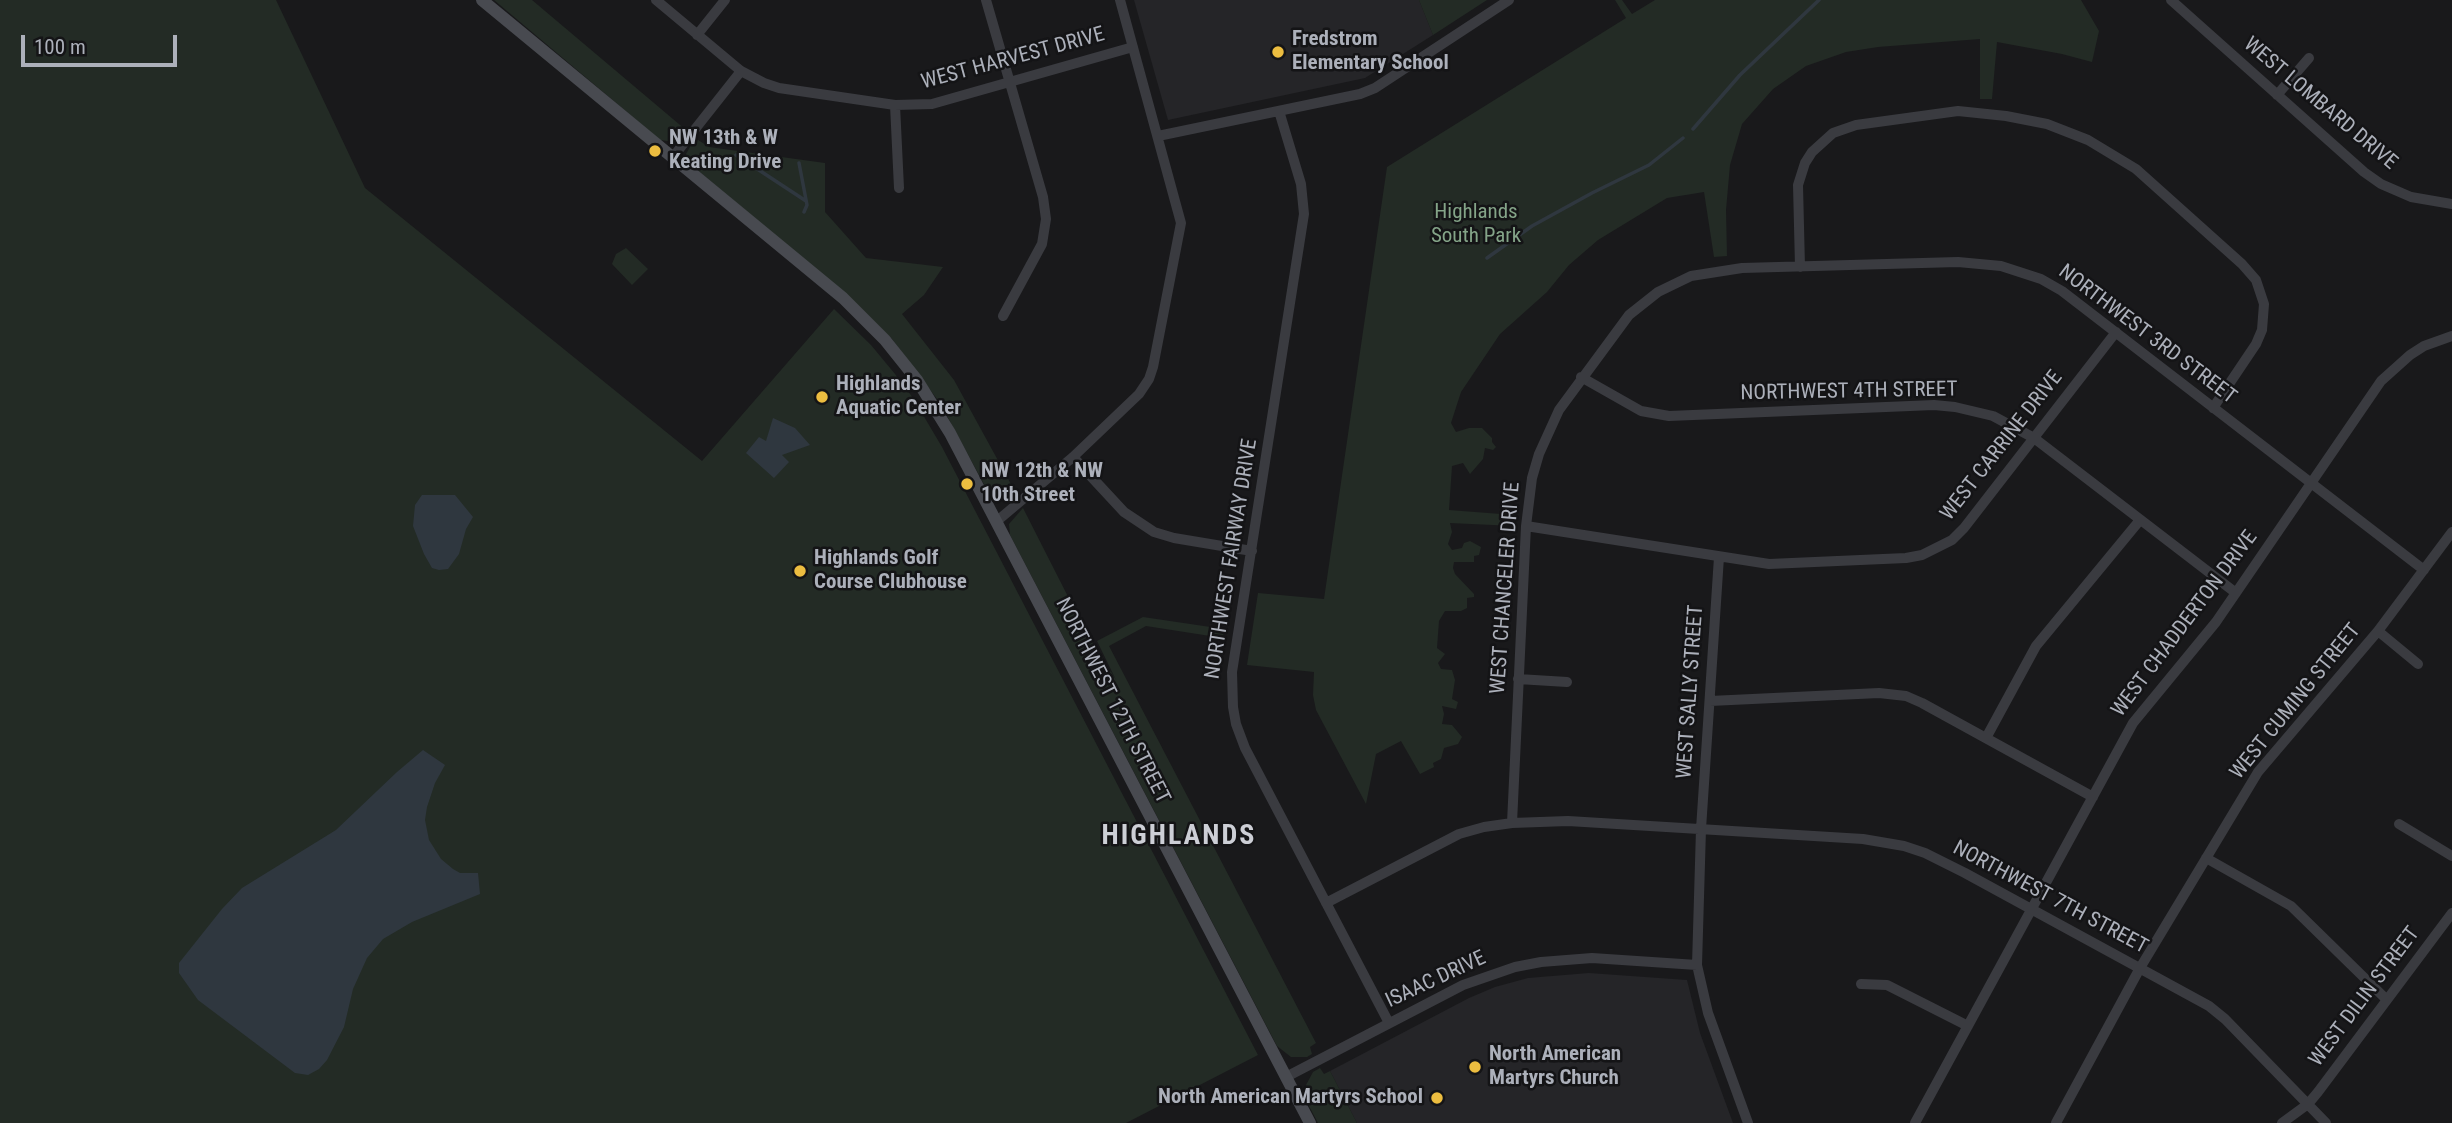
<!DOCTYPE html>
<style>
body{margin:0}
#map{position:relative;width:2452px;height:1123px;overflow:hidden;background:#19191b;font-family:"Roboto Condensed",sans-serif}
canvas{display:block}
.scale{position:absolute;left:21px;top:35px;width:156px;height:32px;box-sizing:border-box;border:4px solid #acb0ba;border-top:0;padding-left:9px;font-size:21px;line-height:24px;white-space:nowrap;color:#acb0ba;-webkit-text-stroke:5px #141416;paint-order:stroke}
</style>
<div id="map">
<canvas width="2452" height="1123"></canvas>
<div class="scale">100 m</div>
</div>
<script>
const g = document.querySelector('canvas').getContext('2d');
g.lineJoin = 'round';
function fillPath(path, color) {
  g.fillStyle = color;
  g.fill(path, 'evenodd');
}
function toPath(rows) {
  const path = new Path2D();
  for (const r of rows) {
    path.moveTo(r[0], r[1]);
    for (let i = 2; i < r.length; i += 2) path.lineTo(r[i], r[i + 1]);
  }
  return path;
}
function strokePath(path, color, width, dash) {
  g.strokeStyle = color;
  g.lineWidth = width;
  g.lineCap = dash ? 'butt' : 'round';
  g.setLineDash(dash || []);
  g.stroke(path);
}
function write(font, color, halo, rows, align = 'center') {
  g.font = font + ' "Roboto Condensed",sans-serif';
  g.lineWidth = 5;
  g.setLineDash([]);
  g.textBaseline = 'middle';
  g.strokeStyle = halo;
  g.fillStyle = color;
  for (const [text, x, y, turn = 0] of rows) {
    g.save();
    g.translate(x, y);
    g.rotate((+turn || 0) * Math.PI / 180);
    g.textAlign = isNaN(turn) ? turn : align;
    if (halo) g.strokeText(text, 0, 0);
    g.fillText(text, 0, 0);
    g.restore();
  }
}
fillPath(toPath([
 [1134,0,1419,0,1433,35,1365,78,1168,120],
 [1589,973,1687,980,1700,1033,1733,1123,1357,1123,1330,1071,1469,998,1495,987,1528,978]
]), '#252528');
fillPath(toPath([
 [0,0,276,0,365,188,702,461,834,309,871,345,895,374,913,398,942,447,1258,1055,1126,1123,0,1123],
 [494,0,532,0,686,130,674,142,660,140],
 [1419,0,1487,0,1433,35],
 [1615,0,1622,0,1632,14,1655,0,2081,0,2099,31,2092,62,2062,54,1997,42,1992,99,1980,99,1980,39,1878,47,1846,52,1806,66,1773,89,1742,124,1730,165,1726,210,1727,256,1714,257,1704,192,1667,198,1598,240,1569,265,1547,292,1500,334,1461,392,1451,423,1456,432,1469,428,1482,428,1492,438,1492,442,1496,447,1493,450,1485,448,1483,459,1470,474,1463,463,1452,466,1449,510,1514,515,1514,526,1450,523,1452,532,1448,544,1452,550,1462,548,1464,543,1470,541,1481,547,1479,555,1474,556,1474,562,1454,562,1453,568,1455,574,1474,594,1474,597,1467,598,1467,608,1461,611,1445,611,1439,621,1437,648,1445,654,1438,663,1441,669,1452,670,1455,680,1452,699,1458,702,1456,709,1442,706,1444,714,1442,724,1452,725,1462,737,1458,744,1444,748,1441,759,1433,763,1434,767,1420,774,1401,741,1376,754,1366,804,1316,710,1313,695,1314,672,1247,665,1258,593,1324,599,1387,167,1626,18],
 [695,138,709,147,825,163,825,212,866,258,943,267,924,295,902,314,954,380,1012,486,991,497,940,403,892,339,847,295,691,165,686,154],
 [626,248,648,269,632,285,612,264,616,254],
 [1023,508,1089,638,1098,650,1116,680,1097,641,1143,617,1224,629,1223,638,1146,626,1109,646,1316,1043,1310,1047,1312,1054,1307,1057,1291,1057,1277,1046,1010,535,1009,524],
 [1320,1068,1324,1074,1330,1071,1357,1123,1318,1123,1309,1106,1306,1085,1313,1072]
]), '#232b25');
fillPath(toPath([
 [773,418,795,428,810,445,782,455,789,462,774,478,746,453,759,437,766,441],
 [422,495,455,495,473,517,466,529,459,554,448,569,439,570,432,568,424,554,413,526,415,505],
 [423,750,445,765,435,783,427,807,425,820,429,840,441,859,453,869,460,873,478,873,480,894,412,922,383,939,367,958,353,989,344,1027,327,1060,319,1069,308,1075,295,1073,198,1000,179,973,179,963,222,909,242,888,336,830,397,772]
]), '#2f373f');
strokePath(toPath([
 [1693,129,1740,75,1819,0],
 [736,155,806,201],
 [799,163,807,205,804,212],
 [1487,258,1532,226,1592,193,1649,165,1683,138]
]), '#2f373f', 3.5);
strokePath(toPath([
 [656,0,741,71,764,83,779,88,895,105,932,104,1133,47],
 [986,0,1043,197,1046,219,1042,244,1003,316],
 [2171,0,2364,172,2381,184,2411,197,2452,204],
 [697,35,725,0],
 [2277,95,2309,58],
 [895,105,899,188],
 [1279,111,1301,184,1304,214,1232,672,1233,707,1236,724,1245,748,1389,1023],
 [1158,136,1360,94,1375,88,1509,0],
 [673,157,741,71],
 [1800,267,1798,185,1805,163,1812,152,1833,133,1856,125,1958,111,2006,116,2047,124,2088,140,2136,169,2242,264,2256,280,2264,304,2262,330,2256,344,2213,408],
 [1581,377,1641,411,1669,416,1934,405,1955,407,1993,416,2034,438,2236,593],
 [1073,457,1124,512,1154,532,1174,538,1252,551],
 [997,521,1073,457,1139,394,1149,379,1153,367,1181,223,1120,0],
 [1526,526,1769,564,1906,558,1922,555,1952,540,1964,528,2116,332],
 [1719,557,1701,829,1697,965,1708,1013,1748,1123],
 [2378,631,2418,664],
 [1518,679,1567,682],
 [1710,701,1879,693,1906,696,1922,703,2093,797],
 [1986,738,2036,646,2140,520],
 [1512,823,1526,526,1532,478,1539,454,1559,410,1629,315,1658,292,1691,276,1742,268,1958,262,2001,266,2041,279,2062,291,2424,570],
 [2399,824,2452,856],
 [2206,858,2291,906,2386,999],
 [1326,903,1459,834,1484,827,1512,823,1568,821,1863,839,1904,846,1925,853,1965,873,2209,1006,2225,1019,2326,1123],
 [1861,984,1887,985,1968,1026],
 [1286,1077,1463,985,1515,967,1541,962,1592,958,1697,965],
 [1915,1123,2133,723,2216,622,2381,381,2410,355,2424,346,2452,336],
 [2056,1123,2140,968,2258,772,2378,631,2452,532],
 [2282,1123,2308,1104,2318,1092,2452,913]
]), '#3a3b40', 10);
strokePath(toPath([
 [482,0,843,298,885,340,917,380,950,433,1310,1123]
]), '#484a50', 12);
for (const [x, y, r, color] of [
 [1278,52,7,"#ecbd40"],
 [655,151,7,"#ecbd40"],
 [822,397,7,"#ecbd40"],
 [967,484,7,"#ecbd40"],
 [800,571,7,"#ecbd40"],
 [1475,1067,7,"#ecbd40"],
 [1437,1098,7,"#ecbd40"]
]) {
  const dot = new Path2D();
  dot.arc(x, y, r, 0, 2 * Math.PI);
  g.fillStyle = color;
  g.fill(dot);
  strokePath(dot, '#141416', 2.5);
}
write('bold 21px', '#acb0ba', '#141416', [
 ["Fredstrom",1292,40],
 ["Elementary School",1292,64],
 ["NW 13th & W",669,139],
 ["Keating Drive",669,163],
 ["Highlands",836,385],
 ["Aquatic Center",836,409],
 ["NW 12th & NW",981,472],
 ["10th Street",981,496],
 ["Highlands Golf",814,559],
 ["Course Clubhouse",814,583],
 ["North American",1489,1055],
 ["Martyrs Church",1489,1079],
 ["North American Martyrs School",1423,1098,"right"]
], 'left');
write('21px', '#acb0ba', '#141416', [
 ["WEST HARVEST DRIVE",1013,59,-15],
 ["WEST LOMBARD DRIVE",2320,104,40],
 ["NORTHWEST 3RD STREET",2147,335,37],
 ["NORTHWEST 4TH STREET",1849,392,-1],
 ["WEST CARRINE DRIVE",2002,446,-52],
 ["NORTHWEST FAIRWAY DRIVE",1232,559,-81],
 ["WEST CHANCELER DRIVE",1506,588,-86],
 ["WEST CHADDERTON DRIVE",2185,624,-53],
 ["WEST SALLY STREET",1691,692,-86],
 ["NORTHWEST 12TH STREET",1112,701,63],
 ["WEST CUMING STREET",2296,702,-51],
 ["NORTHWEST 7TH STREET",2050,898,28],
 ["ISAAC DRIVE",1436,980,-25],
 ["WEST DILIN STREET",2365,997,-53]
]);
write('21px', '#84a488', '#141416', [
 ["Highlands",1476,213],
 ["South Park",1476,237]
]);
g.letterSpacing = '2px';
write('bold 28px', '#cdcfd6', '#141416', [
 ["HIGHLANDS",1179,837]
]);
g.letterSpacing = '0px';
</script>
